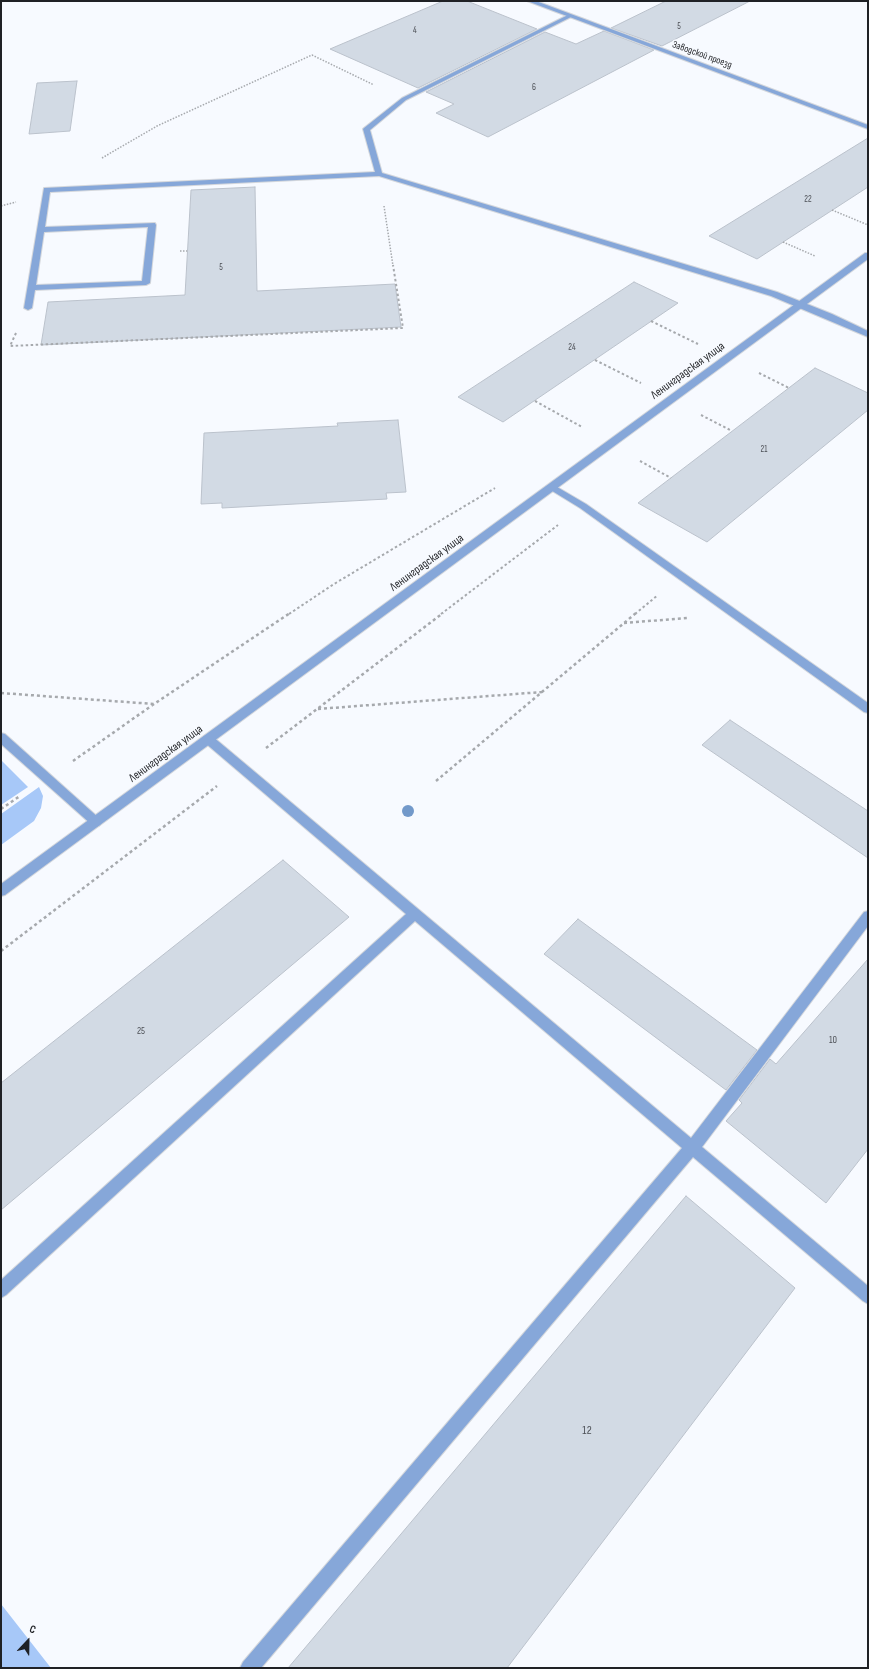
<!DOCTYPE html>
<meta charset="utf-8">
<style>
body{margin:0}
#map{position:relative;width:869px;height:1669px;overflow:hidden;background:#f7faff;font-family:"Sofia Sans Condensed",sans-serif}
canvas{display:block}
.frame{position:absolute;inset:0;border:2px solid #1f2125;pointer-events:none}
.north{position:absolute;left:8px;top:1621px;width:40px;height:40px;-webkit-text-stroke:3px #f7faff;paint-order:stroke;rotate:22deg;font-size:11px;font-weight:700;line-height:16px;text-align:center;color:#1f2125}
.north::after{content:'';display:block;margin:auto;width:14px;height:18px;background:#1f2125;clip-path:polygon(50% 0,100% 100%,50% 72%,0 100%)}
</style>
<div id="map">
<canvas width="869" height="1669"></canvas>
<div class="frame"></div>
<div class="north">С</div>
</div>
<script>
const g = document.querySelector('canvas').getContext('2d');
g.lineJoin = 'round';
function fillPath(path, color) {
  g.fillStyle = color;
  g.fill(path, 'evenodd');
}
function toPath(rows) {
  const path = new Path2D();
  for (const r of rows) {
    path.moveTo(r[0], r[1]);
    for (let i = 2; i < r.length; i += 2) path.lineTo(r[i], r[i + 1]);
  }
  return path;
}
function strokePath(path, color, width, dash) {
  g.strokeStyle = color;
  g.lineWidth = width;
  g.lineCap = dash ? 'butt' : 'round';
  g.setLineDash(dash || []);
  g.stroke(path);
}
function write(font, color, halo, rows, align = 'center') {
  g.font = font + ' "Sofia Sans Condensed",sans-serif';
  g.lineWidth = 3;
  g.setLineDash([]);
  g.textBaseline = 'middle';
  g.strokeStyle = halo;
  g.fillStyle = color;
  for (const [text, x, y, turn = 0] of rows) {
    g.save();
    g.translate(x, y);
    g.rotate((+turn || 0) * Math.PI / 180);
    g.textAlign = isNaN(turn) ? turn : align;
    if (halo) g.strokeText(text, 0, 0);
    g.fillText(text, 0, 0);
    g.restore();
  }
}
fillPath(toPath([
 [1,760,28,787,1,805],
 [39,787,43,796,41,808,34,821,1,845,1,814],
 [1,1604,51,1668,1,1668]
]), '#a7c8f8');
const building = toPath([
 [443,1,467,1,537,29,418,88,330,49,443,1],
 [666,1,750,1,662,46,611,28,666,1],
 [604,31,654,50,488,137,436,113,454,104,426,92,545,32,576,44,604,31],
 [77,81,70,131,29,134,37,83,77,81],
 [868,138,868,187,757,259,709,236,868,138],
 [255,187,257,291,395,284,401,327,41,345,48,302,185,295,191,190,255,187],
 [634,282,678,303,503,422,458,397,634,282],
 [815,368,868,393,868,410,707,542,638,503,815,368],
 [398,420,406,492,386,493,387,499,222,508,222,503,201,504,204,433,338,426,337,423,398,420],
 [730,720,868,811,868,858,702,745,730,720],
 [283,860,349,917,1,1210,1,1083,283,860],
 [578,919,757,1050,726,1090,544,954,578,919],
 [868,959,868,1149,826,1203,726,1121,742,1103,739,1100,770,1059,776,1064,868,959],
 [686,1196,795,1288,507,1668,288,1668,686,1196]
]);
fillPath(building, '#d2dae4');
strokePath(building, '#bbc2cc', 1);
const lane = toPath([
 [568,15,573,16,406,100,370,130,382,173,777,292,832,314,868,331,868,337,771,296,379,176,50,192,45,227,155,223,156,225,150,283,146,285,35,290,32,308,28,310,24,308,44,188,375,172,363,129,364,128,402,98,568,15],
 [148,227,142,281,36,285,44,232,148,227],
 [552,484,586,504,868,703,868,713,864,712,580,508,549,489,547,487,552,484],
 [1,733,5,734,100,819,102,822,100,825,96,827,92,825,1,744,1,733],
 [208,735,212,736,691,1138,864,912,868,911,868,926,702,1147,868,1286,868,1304,863,1301,693,1157,261,1668,240,1668,243,1662,682,1148,415,921,6,1295,1,1298,1,1280,406,914,204,742,202,739,204,736,208,735]
]);
const street = toPath([
 [527,1,536,1,868,125,868,129,527,1],
 [865,253,868,253,868,259,5,895,1,896,1,884,865,253]
]);
strokePath(lane, '#d4d7dc', 2);
strokePath(street, '#d4d7dc', 2);
strokePath(toPath([
 [102,158,157,126,312,55,374,85],
 [1,206,16,202],
 [384,206,393,266],
 [832,210,868,225],
 [783,242,815,256],
 [180,251,187,251]
]), '#a6a9ad', 1.5, [1.5, 1.5]);
strokePath(toPath([
 [651,321,698,344],
 [16,333,10,346,403,328,393,265],
 [595,360,641,383],
 [759,373,789,388],
 [535,401,582,427],
 [701,415,732,431],
 [640,461,671,478],
 [289,614,334,584,495,488],
 [441,614,558,525],
 [635,614,658,595]
]), '#a6a9ad', 2, [2.5, 2.5]);
strokePath(toPath([
 [624,623,687,618],
 [1,693,154,704],
 [318,709,542,692],
 [266,748,443,613],
 [73,761,154,704,290,613],
 [436,781,636,613],
 [1,809,20,796],
 [1,951,217,786]
]), '#a6a9ad', 2.5, [3, 3]);
fillPath(lane, '#86a7d9');
fillPath(street, '#86a7d9');
g.fillStyle = '#7299ca';
for (const [x, y] of [
 [408,811]
]) {
  g.beginPath();
  g.arc(x, y, 6, 0, 2 * Math.PI);
  g.fill();
}
write('9px', '#4c4f55', null, [
 ["5",679,27],
 ["4",415,31],
 ["6",534,88],
 ["22",808,200],
 ["5",221,268],
 ["24",572,348],
 ["21",764,450]
]);
write('10px', '#1f2125', '#f7faff', [
 ["Заводской проезд",702,55,20]
]);
write('10px', '#4c4f55', null, [
 ["25",141,1031],
 ["10",833,1040]
]);
write('12px', '#1f2125', '#f7faff', [
 ["Ленинградская улица",688,371,-36],
 ["Ленинградская улица",427,563,-36],
 ["Ленинградская улица",166,754,-36]
]);
write('12px', '#4c4f55', null, [
 ["12",587,1431]
]);
</script>
